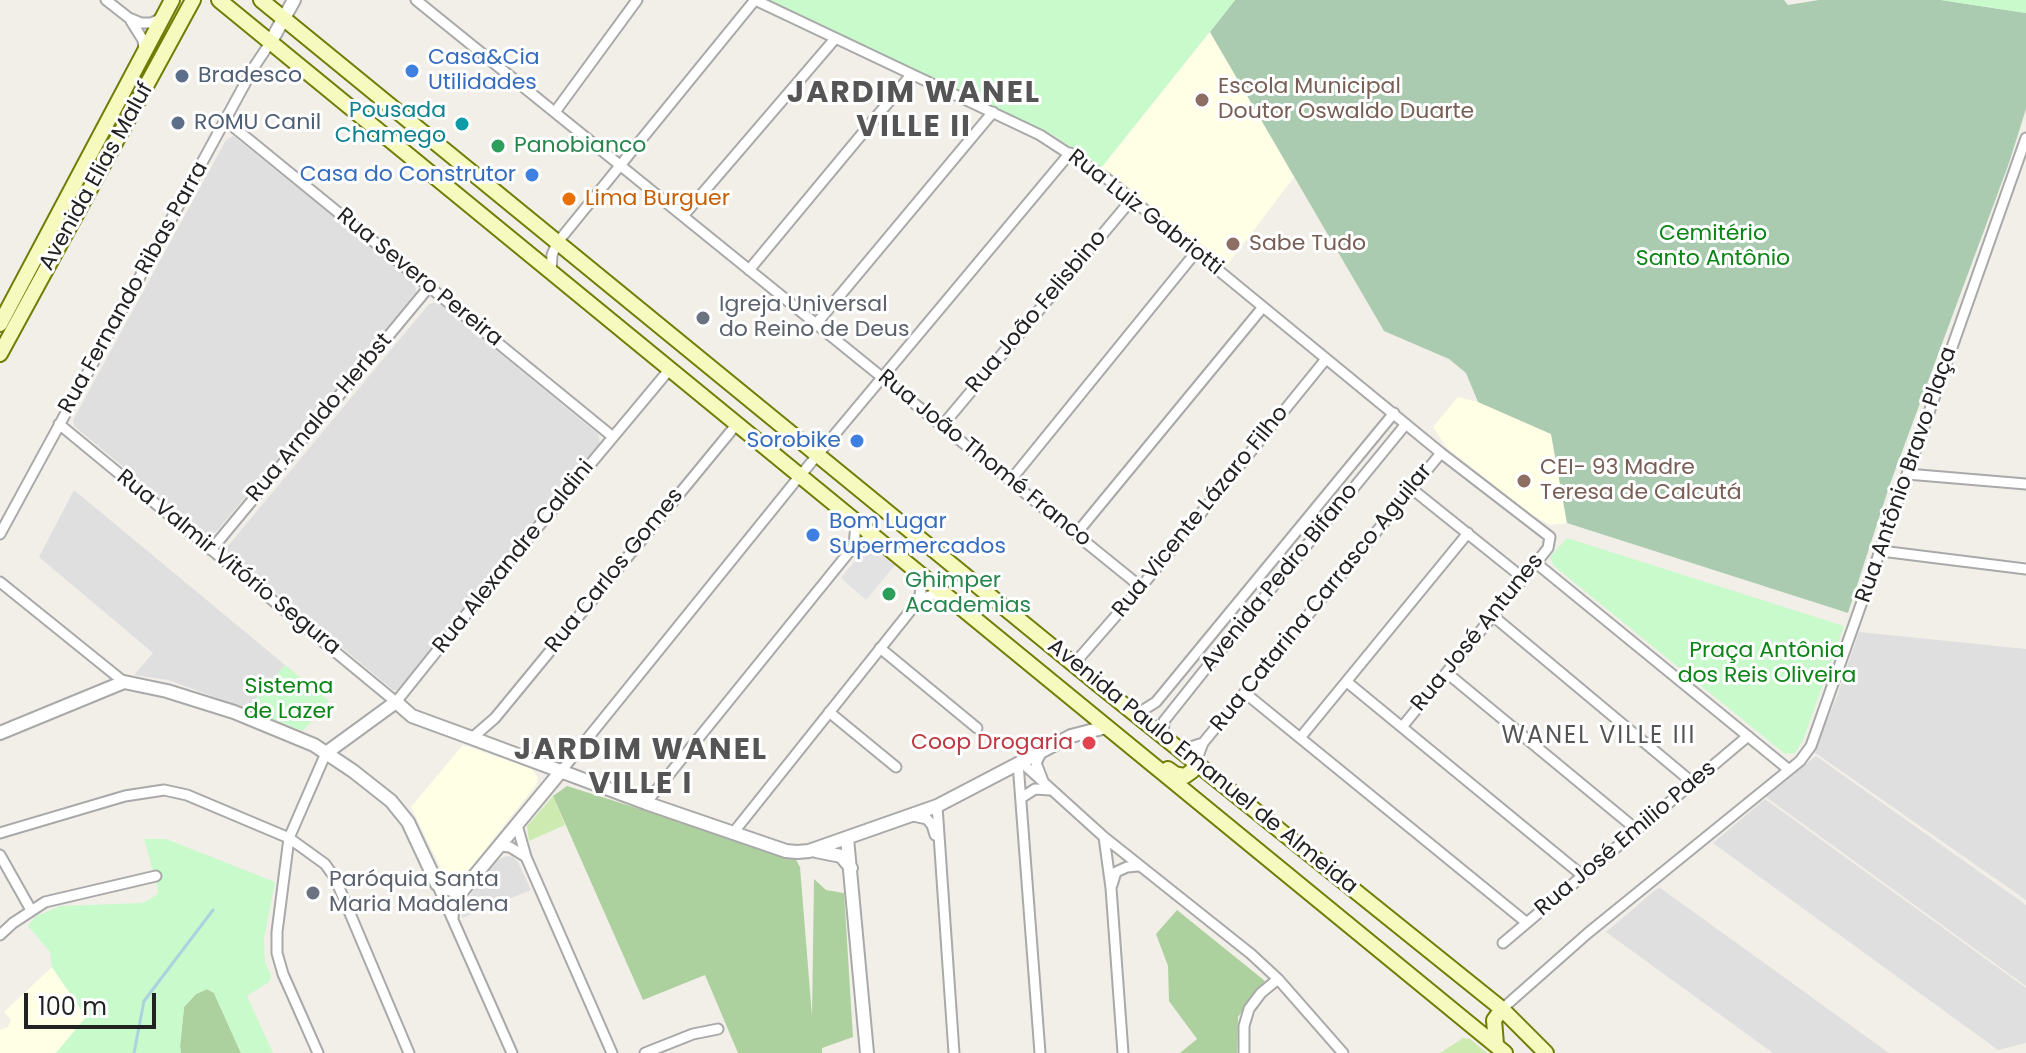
<!DOCTYPE html>
<meta charset="utf-8">
<style>
body{margin:0}
#map{position:relative;width:2026px;height:1053px;overflow:hidden;background:#f2efe9;font-family:Poppins,sans-serif}
canvas{display:block}
.scale{position:absolute;left:24px;top:993px;width:132px;height:36px;box-sizing:border-box;border:4px solid #222;border-top:0;padding-left:10px;font-size:24px;line-height:28px;white-space:nowrap;color:#222;-webkit-text-stroke:6px #fff;paint-order:stroke}
</style>
<div id="map">
<canvas width="2026" height="1053"></canvas>
<div class="scale">100 m</div>
</div>
<script>
const g = document.querySelector('canvas').getContext('2d');
g.lineJoin = 'round';
function fillPath(path, color) {
  g.fillStyle = color;
  g.fill(path, 'evenodd');
}
function toPath(rows) {
  const path = new Path2D();
  for (const r of rows) {
    path.moveTo(r[0], r[1]);
    for (let i = 2; i < r.length; i += 2) path.lineTo(r[i], r[i + 1]);
  }
  return path;
}
function strokePath(path, color, width, dash) {
  g.strokeStyle = color;
  g.lineWidth = width;
  g.lineCap = dash ? 'butt' : 'round';
  g.setLineDash(dash || []);
  g.stroke(path);
}
function write(font, color, halo, rows, align = 'center') {
  g.font = font + ' Poppins,sans-serif';
  g.lineWidth = 6;
  g.setLineDash([]);
  g.textBaseline = 'middle';
  g.strokeStyle = halo;
  g.fillStyle = color;
  for (const [text, x, y, turn = 0] of rows) {
    g.save();
    g.translate(x, y);
    g.rotate((+turn || 0) * Math.PI / 180);
    g.textAlign = isNaN(turn) ? turn : align;
    if (halo) g.strokeText(text, 0, 0);
    g.fillText(text, 0, 0);
    g.restore();
  }
}
fillPath(toPath([
 [233,136,415,282,416,292,216,532,205,535,74,426,73,420,226,140],
 [437,302,598,434,600,443,399,690,393,690,228,553,227,547,429,304],
 [74,490,285,665,247,709,168,680,134,675,153,653,39,557],
 [1859,632,2026,649,2026,900,1814,752,1837,696],
 [1816,756,2026,905,2026,986,1766,797],
 [1765,799,2026,988,2026,1043,1998,1050,1713,843],
 [506,856,513,857,518,862,531,890,462,918,463,905,496,861],
 [1659,887,1889,1053,1773,1053,1606,932]
]), '#e0dfdf');
fillPath(toPath([
 [1210,32,1294,177,1228,264,1101,168],
 [1458,397,1478,402,1551,434,1567,523,1550,525,1531,514,1447,448,1433,427],
 [463,745,532,769,538,778,536,785,463,877,452,879,444,875,411,807],
 [52,967,86,1017,56,1053,0,1053,0,1030,8,1027,11,1020,4,1012]
]), '#ffffe5');
fillPath(toPath([
 [553,796,565,825,529,841,527,826],
 [1463,1038,1470,1039,1487,1053,1440,1053]
]), '#cdebb0');
fillPath(toPath([
 [567,786,795,858,800,867,812,1016,814,879,826,890,844,893,853,1037,822,1048,822,1053,738,1053,705,975,643,1000,553,796],
 [1177,910,1265,981,1238,1017,1237,1053,1180,1053,1197,1039,1169,1001,1168,966,1156,934],
 [207,989,214,993,241,1053,181,1053,180,1046,184,1007,196,994]
]), '#add19e');
fillPath(toPath([
 [1235,0,1784,0,1788,5,1819,0,1941,0,2026,13,2026,109,2009,163,1890,484,1848,613,1567,523,1551,434,1478,402,1466,373,1449,359,1384,331,1210,32]
]), '#aacbaf');
fillPath(toPath([
 [763,0,1235,0,1101,168,1053,135],
 [1941,0,2026,0,2026,13],
 [1567,538,1844,626,1803,740,1795,753,1785,754,1554,566,1550,557],
 [285,665,329,701,303,731,247,709],
 [144,839,166,839,275,882,264,938,265,962,271,975,269,982,247,996,273,1053,241,1053,214,993,207,989,196,994,184,1007,180,1046,181,1053,56,1053,86,1017,52,967,50,952,28,926,35,917,60,906,143,903,158,894,157,885]
]), '#c8facc');
fillPath(toPath([
 [869,547,895,565,866,600,841,578,863,551]
]), '#e2e2e2');
strokePath(toPath([
 [134,1053,144,1001,213,910]
]), '#aad3df', 3);
const minor = toPath([
 [106,0,129,18,141,23,151,23,162,18],
 [416,0,1141,587],
 [131,21,143,40,144,50],
 [555,112,637,0],
 [225,120,613,437],
 [683,216,834,40],
 [749,270,911,75],
 [551,273,552,255,557,243,755,0,1040,135,1106,178,1441,453,1550,537,1548,548,1536,563,1402,727],
 [816,324,993,112],
 [59,424,396,702,497,576,669,370],
 [942,426,1132,199],
 [1907,474,2026,484],
 [1010,481,1196,252],
 [1412,489,1523,578],
 [856,524,854,546,872,537],
 [0,534,254,67,270,43],
 [1076,534,1263,307],
 [211,550,429,287],
 [1881,551,2026,569],
 [1536,563,1788,769],
 [923,578,919,600,940,592],
 [0,582,124,682],
 [1493,616,1693,783],
 [880,648,977,728],
 [1074,664,1141,587,1326,359],
 [1447,673,1637,830],
 [1347,682,1583,876],
 [1245,693,1527,923],
 [829,712,896,767],
 [1137,714,1156,702,1394,413],
 [1163,736,1164,721,1207,667,1406,424],
 [472,738,495,718,736,425],
 [1300,738,1468,533],
 [1203,743,1441,453],
 [1181,750,1203,743,1196,761],
 [1042,751,1036,763,1043,781],
 [1020,761,1104,837,1251,954,1278,979,1343,1053],
 [1018,763,1040,1053],
 [562,770,794,483,1070,153],
 [1021,798,1035,789,1050,790],
 [646,803,854,546],
 [937,806,954,1053],
 [913,816,927,819,932,825,935,835],
 [517,825,526,857,612,1053],
 [0,833,125,796,164,790,187,795,289,838,325,864,335,878,409,1053],
 [733,833,919,600],
 [1104,837,1111,888,1123,1053],
 [499,846,510,847,526,857],
 [0,855,31,910],
 [437,884,512,1053],
 [1112,885,1116,872,1127,867,1138,866],
 [453,918,454,907,462,891],
 [0,935,13,923,45,902,156,876],
 [1503,943,1748,736],
 [1502,1009,1588,933,1800,761,1811,746,2026,138],
 [318,1053,283,974,277,953,277,932,289,838,326,753],
 [645,1053,693,1034,718,1029],
 [1244,1053,1244,1026,1249,1009,1261,993,1278,979]
]);
const tertiary = toPath([
 [270,43,294,0],
 [0,733,124,682,167,691,234,712,314,745,353,771,391,801,408,822,437,884,454,891,462,891,562,770],
 [326,753,396,702,412,716,472,738,646,803,786,851,797,852,809,851,937,806,1071,736,1106,727],
 [847,838,867,1053],
 [816,851,841,856,851,868]
]);
const secondary = toPath([
 [219,0,1505,1053],
 [261,0,1099,685,1502,1009,1546,1053],
 [0,324,172,0],
 [0,354,193,0],
 [1168,769,1175,774,1185,776,1192,771,1196,761],
 [1496,1044,1494,1020,1502,1009]
]);
strokePath(minor, '#a9a9a9', 13);
strokePath(tertiary, '#a9a9a9', 16);
strokePath(secondary, '#707d05', 18);
strokePath(minor, '#fff', 9);
strokePath(tertiary, '#fff', 12);
strokePath(secondary, '#f7fabf', 14);
for (const [x, y, r, color] of [
 [412,71,8,"#3f7fe0"],
 [182,76,8,"#5c6f8a"],
 [1202,100,8,"#8d6e63"],
 [178,123,8,"#5c6f8a"],
 [462,124,8,"#0f9aa8"],
 [498,146,8,"#2e9e5b"],
 [532,175,8,"#3f7fe0"],
 [569,199,8,"#e8710a"],
 [1233,244,8,"#8d6e63"],
 [703,318,8,"#6b7280"],
 [857,441,8,"#3f7fe0"],
 [1524,481,8,"#8d6e63"],
 [813,535,8,"#3f7fe0"],
 [889,594,8,"#2e9e5b"],
 [1089,743,8,"#e0444e"],
 [313,893,8,"#6b7280"]
]) {
  const dot = new Path2D();
  dot.arc(x, y, r, 0, 2 * Math.PI);
  g.fillStyle = color;
  g.fill(dot);
  strokePath(dot, '#fff', 3);
}
write('22px', '#366cbe', '#fff', [
 ["Casa&Cia",428,58],
 ["Utilidades",428,83],
 ["Casa do Construtor",516,175,"right"],
 ["Sorobike",841,441,"right"],
 ["Bom Lugar",829,522],
 ["Supermercados",829,547]
], 'left');
write('22px', '#4e5e75', '#fff', [
 ["Bradesco",198,76],
 ["ROMU Canil",194,123]
], 'left');
write('22px', '#785e54', '#fff', [
 ["Escola Municipal",1218,87],
 ["Doutor Oswaldo Duarte",1218,112],
 ["Sabe Tudo",1249,244],
 ["CEI- 93 Madre",1540,468],
 ["Teresa de Calcutá",1540,493]
], 'left');
write('22px', '#0d838f', '#fff', [
 ["Pousada",446,111],
 ["Chamego",446,136]
], 'right');
write('22px', '#27864d', '#fff', [
 ["Panobianco",514,146],
 ["Ghimper",905,581],
 ["Academias",905,606]
], 'left');
write('22px', '#222', '#fff', [
 ["Avenida Elias Maluf",97,177,-61],
 ["Rua Luiz Gabriotti",1145,213,38],
 ["Rua Severo Pereira",419,278,39],
 ["Rua Fernando Ribas Parra",134,288,-61],
 ["Rua João Felisbino",1037,312,-50],
 ["Rua Arnaldo Herbst",320,418,-50],
 ["Rua João Thomé Franco",984,459,39],
 ["Rua Antônio Bravo Plaça",1907,475,-71],
 ["Rua Vicente Lázaro Filho",1201,512,-51],
 ["Rua Alexandre Caldini",514,557,-51],
 ["Rua Valmir Vitório Segura",228,563,39],
 ["Rua Carlos Gomes",615,571,-51],
 ["Avenida Pedro Bifano",1280,578,-51],
 ["Rua Catarina Carrasco Aguilar",1322,598,-51],
 ["Rua José Antunes",1478,633,-51],
 ["Avenida Paulo Emanuel de Almeida",1202,767,39],
 ["Rua José Emilio Paes",1626,839,-40]
]);
write('22px', '#c56008', '#fff', [
 ["Lima Burguer",585,199]
], 'left');
write('22px', '#0c8416', '#fff', [
 ["Cemitério",1713,234],
 ["Santo Antônio",1713,259],
 ["Praça Antônia",1767,651],
 ["dos Reis Oliveira",1767,676],
 ["Sistema",289,687],
 ["de Lazer",289,712]
]);
write('22px', '#5b616d', '#fff', [
 ["Igreja Universal",719,305],
 ["do Reino de Deus",719,330],
 ["Paróquia Santa",329,880],
 ["Maria Madalena",329,905]
], 'left');
write('22px', '#be3a42', '#fff', [
 ["Coop Drogaria",1073,743]
], 'right');
g.letterSpacing = '2px';
write('24px', '#555', '#fff', [
 ["WANEL VILLE III",1599,737]
]);
g.letterSpacing = '0px';
g.letterSpacing = '2px';
write('bold 30px', '#555', '#fff', [
 ["JARDIM WANEL",914,94],
 ["VILLE II",914,128],
 ["JARDIM WANEL",641,751],
 ["VILLE I",641,785]
]);
g.letterSpacing = '0px';
</script>
